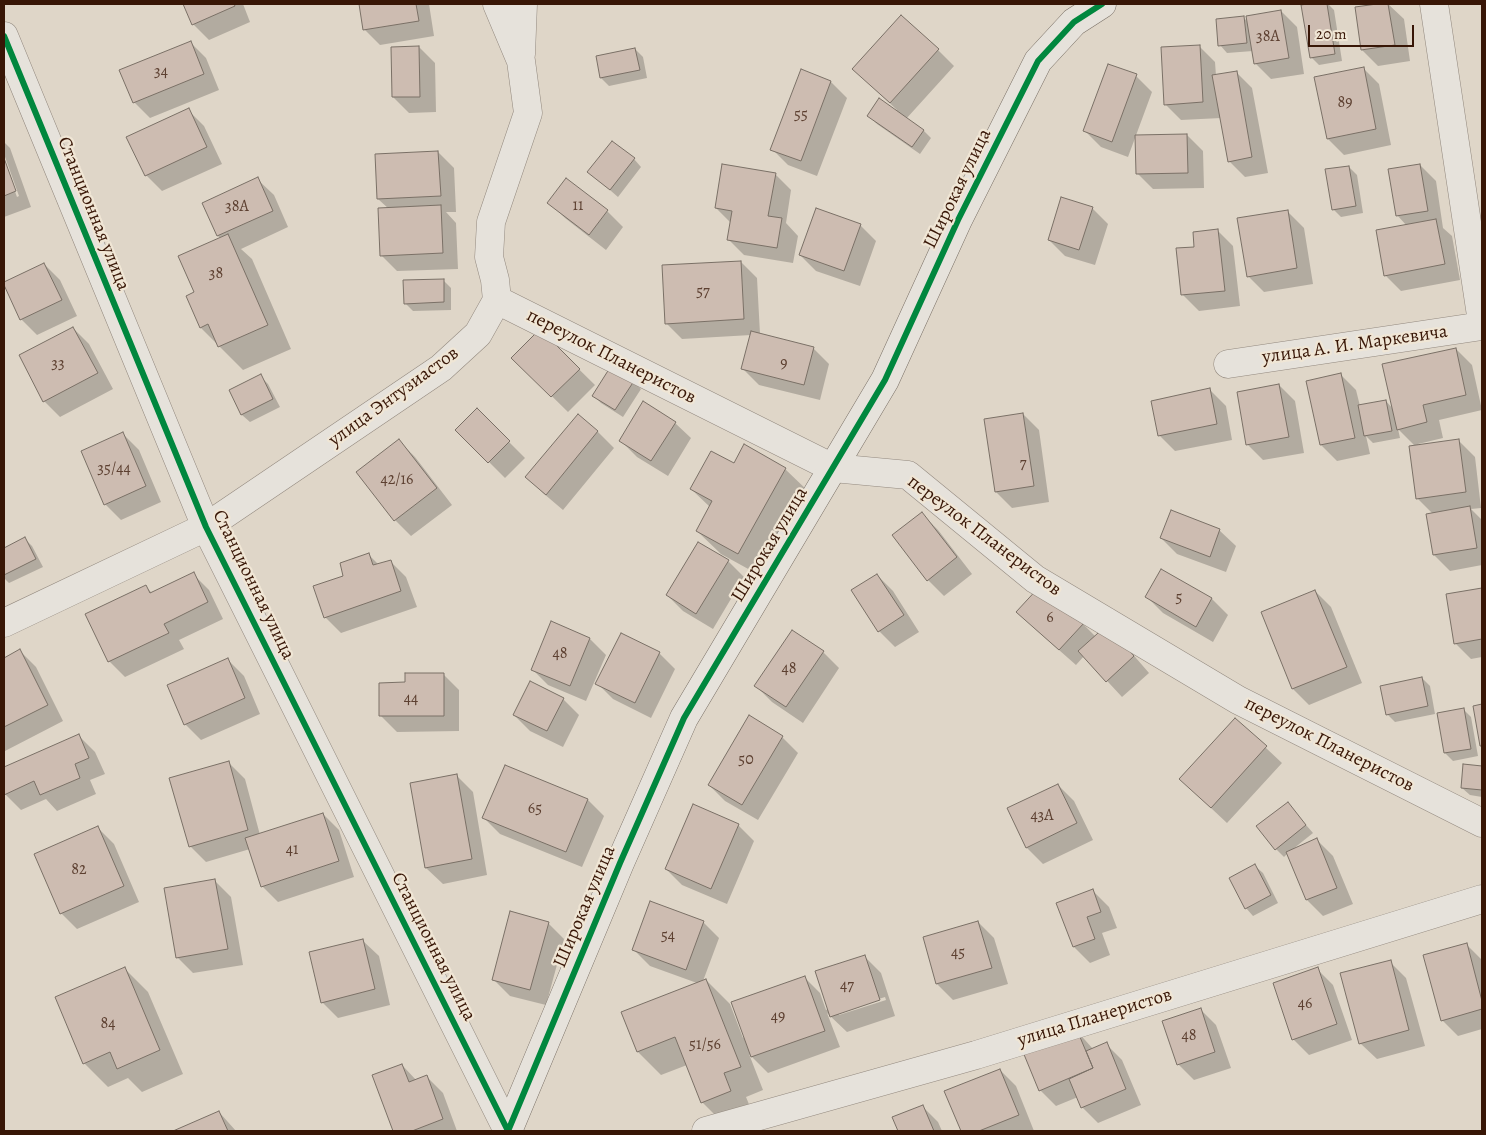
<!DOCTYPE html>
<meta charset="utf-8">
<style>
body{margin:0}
#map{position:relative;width:1486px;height:1135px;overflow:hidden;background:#dfd6c8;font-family:Alegreya,serif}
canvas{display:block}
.frame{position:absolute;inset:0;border:5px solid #381606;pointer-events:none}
.scale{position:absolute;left:1308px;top:25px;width:106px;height:22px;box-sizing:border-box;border:2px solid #381606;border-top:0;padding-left:6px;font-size:15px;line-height:18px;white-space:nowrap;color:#381606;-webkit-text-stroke:4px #f0e6d5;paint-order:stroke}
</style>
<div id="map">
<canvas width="1486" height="1135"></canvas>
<div class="frame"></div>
<div class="scale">20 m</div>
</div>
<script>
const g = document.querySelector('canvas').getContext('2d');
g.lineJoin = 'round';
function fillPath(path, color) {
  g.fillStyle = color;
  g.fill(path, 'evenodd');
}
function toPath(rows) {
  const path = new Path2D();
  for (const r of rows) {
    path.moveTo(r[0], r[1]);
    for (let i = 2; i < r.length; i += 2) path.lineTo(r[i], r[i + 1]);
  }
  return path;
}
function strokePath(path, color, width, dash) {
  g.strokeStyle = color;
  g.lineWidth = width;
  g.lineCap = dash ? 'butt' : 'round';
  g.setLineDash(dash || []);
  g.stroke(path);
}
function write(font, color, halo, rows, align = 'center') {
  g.font = font + ' Alegreya,serif';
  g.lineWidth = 4.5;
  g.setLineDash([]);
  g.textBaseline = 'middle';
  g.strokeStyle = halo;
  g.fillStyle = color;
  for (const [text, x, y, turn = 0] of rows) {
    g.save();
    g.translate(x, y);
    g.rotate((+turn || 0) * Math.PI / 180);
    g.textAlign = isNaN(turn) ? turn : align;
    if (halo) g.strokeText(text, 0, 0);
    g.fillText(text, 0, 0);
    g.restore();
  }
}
fillPath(toPath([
 [185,4,243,4,250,22,209,40,193,24],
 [360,4,429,4,434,36,380,45,364,29],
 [1314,4,1328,4,1334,10,1342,61,1319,65,1311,57,1302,6],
 [1388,4,1404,19,1410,61,1378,66,1362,50,1356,8],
 [1281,11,1297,27,1304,74,1271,79,1255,63,1253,51,1227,53,1220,45,1243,17,1248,22],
 [190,42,206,58,219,90,150,118,134,102],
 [1199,46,1215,62,1216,76,1236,72,1252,88,1268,173,1245,177,1229,161,1221,118,1181,120,1165,104],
 [419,47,435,63,436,112,409,113,393,97],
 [635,49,643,57,647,78,609,86,601,78,597,57],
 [938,50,954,66,906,119,924,131,931,138,920,154,877,124,869,116,896,112,897,110,854,69],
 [1363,68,1379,84,1391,145,1344,155,1328,139],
 [1136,76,1152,92,1128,157,1101,147,1085,131],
 [831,82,847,98,817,176,788,165,772,149],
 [188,110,204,126,222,164,162,191,146,175],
 [1187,135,1203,151,1204,188,1153,189,1137,173],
 [4,142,10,148,31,207,4,217,4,161,17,197,19,196,4,154],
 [438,152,454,168,456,212,446,212,456,223,458,269,397,271,381,255,389,209,378,199],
 [634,159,641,167,618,197,589,172],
 [1420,165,1436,181,1443,228,1452,236,1460,280,1401,291,1385,275,1407,226,1397,215],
 [1349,167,1357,175,1363,213,1341,217,1333,209],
 [775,174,791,190,786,223,798,236,793,263,744,255,728,239,731,223,716,208],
 [257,179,274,195,288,227,241,249,252,259,291,349,243,370,201,328,187,297,196,293,221,239,218,236,203,203],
 [549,202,607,211,623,227,606,250,565,218],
 [1092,208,1108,224,1095,265,1065,256,1049,240],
 [1288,212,1304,228,1313,284,1264,292,1248,276],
 [860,225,876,241,860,286,816,271,800,255],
 [1217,230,1233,246,1240,306,1199,311,1183,295],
 [741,262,757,278,760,334,813,348,829,364,820,400,759,385,743,369,751,335,682,339,666,323],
 [44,264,60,280,77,316,37,335,21,319,4,283],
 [443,280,451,288,451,310,413,311,405,303],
 [73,328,89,344,113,389,60,417,44,401],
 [540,331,595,385,568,412,513,358],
 [1456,349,1472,365,1482,410,1439,420,1443,438,1418,444,1419,446,1459,441,1475,457,1481,508,1471,509,1482,520,1482,565,1450,571,1434,555,1433,514,1417,498,1415,446,1398,429,1400,438,1373,443,1366,436,1370,454,1337,461,1321,445,1307,382,1340,374,1356,390,1360,406,1386,401,1393,409],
 [260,376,268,384,280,407,250,422,242,415,230,391],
 [633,382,641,389,623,417,601,403,594,396],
 [1279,385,1295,401,1304,453,1263,460,1247,444],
 [1210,390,1226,406,1232,440,1175,451,1159,435],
 [477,410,525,458,505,478,457,430],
 [1023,414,1039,430,1049,502,1012,508,996,492],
 [578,416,598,432,614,448,563,510,543,493,527,477],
 [675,423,691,438,668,476,637,457,621,441],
 [123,434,139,450,161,502,121,520,105,504],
 [399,441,415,457,452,505,411,536,395,520],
 [734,465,785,469,809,492,761,576,721,554,697,531,710,507,691,489],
 [922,514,938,530,972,574,944,596,928,580],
 [1219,530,1236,546,1226,572,1177,554,1161,538],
 [25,539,32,546,43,567,9,583,4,578,4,549],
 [368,554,379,565,390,561,406,577,417,607,341,633,325,617,345,576],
 [728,561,744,577,713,629,683,611,667,595],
 [1162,570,1212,599,1228,615,1213,642,1163,613,1147,597],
 [193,574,209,590,223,619,179,640,184,649,125,677,109,661,146,587,152,593],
 [877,575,893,591,919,632,895,647,879,631],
 [1482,589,1482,657,1471,659,1455,643,1447,595],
 [1315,591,1331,607,1362,683,1309,705,1293,689,1262,613],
 [1083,624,1096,637,1123,643,1149,673,1122,697,1084,656,1076,665,1034,628],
 [792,631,823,652,839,668,803,723,772,702,756,686],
 [590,639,606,655,586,701,548,685,532,669],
 [20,651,36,667,63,721,5,751,4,749,4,659],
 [659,653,675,669,651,718,613,699,597,683],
 [228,660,244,676,260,714,201,740,185,724],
 [443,674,459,690,459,731,397,732,381,716,406,684],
 [1422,678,1430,686,1435,714,1395,722,1387,714],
 [563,699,579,715,563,747,530,731,514,715],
 [1463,709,1471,717,1478,756,1453,761,1445,753,1438,714],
 [1235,719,1282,763,1227,823,1180,779],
 [79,736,95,752,105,774,90,780,96,794,57,811,46,799,21,810,5,794,4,790,4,769],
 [782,737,798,753,758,820,725,801,709,785],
 [229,763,245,779,260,835,323,814,339,830,354,877,278,902,262,886,250,849,206,862,190,846],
 [505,766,588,800,604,816,582,867,500,834,484,818],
 [1464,766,1482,767,1482,797,1470,795,1462,788],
 [457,776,473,792,487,875,443,884,426,868,412,784],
 [1058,785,1074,801,1093,840,1043,864,1027,848,1009,808],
 [1287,803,1313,833,1293,849,1317,840,1333,856,1353,904,1323,916,1307,900,1288,853,1284,857,1276,849],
 [694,806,738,825,754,841,727,904,682,885,666,869],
 [98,828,114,844,139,902,77,929,61,913],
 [1255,866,1263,873,1278,903,1253,916,1246,908],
 [215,881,231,897,243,965,193,973,177,957],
 [1093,891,1109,907,1117,928,1102,933,1110,955,1090,963,1074,947],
 [703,922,719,938,703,981,706,980,730,1004,743,1038,804,977,820,993,826,1010,828,1009,865,957,881,973,895,1016,847,1032,827,1013,840,1047,768,1073,749,1054,763,1090,746,1097,753,1114,725,1125,702,1102,687,1065,661,1075,638,1052,623,1012,697,983,650,966,634,950],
 [885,997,886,1000,839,1015,839,1012],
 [978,922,994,938,1008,984,953,1000,937,984,924,938],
 [548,923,564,939,546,1005,510,996,494,980],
 [362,940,379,956,390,1005,338,1018,322,1002],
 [1467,945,1482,960,1482,1029,1458,1036,1442,1020],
 [1390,962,1406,978,1425,1046,1377,1059,1360,1043],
 [125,969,148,992,183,1074,142,1092,128,1078,108,1087,84,1063],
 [1317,969,1333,985,1352,1040,1309,1055,1293,1039],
 [1200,1009,1216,1025,1231,1068,1194,1080,1178,1064],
 [1077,1031,1093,1049,1106,1044,1122,1060,1141,1105,1098,1123,1082,1107,1078,1097,1056,1106,1040,1090],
 [402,1065,417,1081,427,1077,443,1093,457,1131,394,1131,373,1076],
 [1000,1070,1016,1086,1034,1131,962,1131,946,1092],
 [922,1106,938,1122,942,1131,900,1131,894,1118],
 [219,1112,236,1131,176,1131]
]), '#0003');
const building = toPath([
 [183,4,234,4,235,6,192,25,183,4],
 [359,4,416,4,419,21,363,30,359,4],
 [1307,4,1327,4,1335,54,1310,58,1301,5,1307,4],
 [1377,4,1388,4,1395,45,1361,50,1355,7,1377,4],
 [1281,10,1289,58,1254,64,1246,16,1281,10],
 [901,15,939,49,890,103,852,69,901,15],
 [1244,16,1247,43,1218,46,1216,19,1244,16],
 [191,41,204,74,133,103,119,70,191,41],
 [1200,45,1203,102,1164,105,1161,47,1200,45],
 [419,46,420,97,392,97,391,47,419,46],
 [635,48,640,70,600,78,596,56,635,48],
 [1108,64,1137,74,1112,142,1083,131,1108,64],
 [1364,67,1376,129,1327,139,1314,77,1364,67],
 [801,69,831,81,801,161,770,150,801,69],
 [1237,71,1252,157,1228,162,1212,75,1237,71],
 [879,98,924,130,912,147,867,116,879,98],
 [189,108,207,147,145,176,126,137,189,108],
 [1187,134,1188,173,1136,174,1135,135,1187,134],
 [612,141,635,158,610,190,587,172,612,141],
 [438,151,441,196,377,199,375,154,438,151],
 [4,158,16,191,4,196,4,158],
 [722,164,776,173,768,216,782,218,777,248,727,240,732,211,715,208,722,164],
 [1420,164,1428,211,1396,216,1388,169,1420,164],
 [1349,166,1356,206,1332,210,1325,169,1349,166],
 [258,177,273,211,217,236,202,203,258,177],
 [566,178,608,210,589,235,547,203,566,178],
 [1061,197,1093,207,1079,250,1048,240,1061,197],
 [441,205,443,253,380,256,378,208,441,205],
 [816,208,861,224,844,271,799,255,816,208],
 [1288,210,1297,268,1247,277,1237,218,1288,210],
 [1436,219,1445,264,1384,276,1376,230,1436,219],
 [1218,229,1225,291,1181,295,1176,248,1194,247,1193,232,1218,229],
 [228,234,268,325,218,347,208,324,200,328,186,296,194,292,178,256,228,234],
 [741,261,744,319,665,324,662,265,741,261],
 [44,263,62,300,20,320,4,285,4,282,44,263],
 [444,279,444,302,404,304,403,280,444,279],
 [73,327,98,373,43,402,19,355,73,327],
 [540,329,580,369,551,397,511,358,540,329],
 [751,331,814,347,804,385,741,369,751,331],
 [1456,348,1466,395,1423,405,1427,422,1397,430,1382,364,1456,348],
 [611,366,634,381,615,410,592,396,611,366],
 [1341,373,1355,438,1320,445,1306,381,1341,373],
 [261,374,273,399,241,415,229,390,261,374],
 [1279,384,1289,437,1246,445,1237,392,1279,384],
 [1210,388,1217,424,1158,436,1151,401,1210,388],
 [1386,400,1392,431,1364,436,1358,405,1386,400],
 [643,401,676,422,651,461,619,441,643,401],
 [477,408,510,441,488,463,455,430,477,408],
 [1023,413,1034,486,995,492,984,419,1023,413],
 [578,414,598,431,546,495,525,477,578,414],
 [123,432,146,486,104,505,81,451,123,432],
 [399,439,437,488,394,521,356,472,399,439],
 [1459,439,1466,492,1416,499,1409,446,1459,439],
 [744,444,786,468,738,554,696,531,712,501,690,489,711,451,734,463,744,444],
 [1470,506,1477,548,1433,555,1426,514,1470,506],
 [1171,510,1220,529,1210,557,1160,538,1171,510],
 [922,512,957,557,927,581,892,535,922,512],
 [25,537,36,559,4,575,4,548,25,537],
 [698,542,729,560,696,614,666,595,698,542],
 [369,553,373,565,391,560,401,591,324,618,313,586,343,576,340,563,369,553],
 [1161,569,1212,598,1196,627,1145,597,1161,569],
 [194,572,208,602,164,624,169,633,108,662,85,614,146,585,150,593,194,572],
 [877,574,904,615,878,632,851,590,877,574],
 [1041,585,1084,623,1059,650,1016,612,1041,585],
 [1482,588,1482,639,1454,644,1446,594,1482,588],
 [1315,590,1347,667,1292,689,1261,612,1315,590],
 [551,621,590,638,570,686,531,670,551,621],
 [1107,625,1134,656,1106,682,1078,651,1107,625],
 [792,630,824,651,786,707,754,686,792,630],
 [621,633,660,652,635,703,595,684,621,633],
 [20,649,48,705,4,727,4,658,20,649],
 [228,658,245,698,184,725,167,685,228,658],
 [405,673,444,673,444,716,379,716,379,683,405,682,405,673],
 [1422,677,1428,706,1386,715,1380,686,1422,677],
 [530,681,564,698,547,731,513,715,530,681],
 [1482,704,1482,746,1480,746,1473,706,1482,704],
 [1464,708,1471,749,1444,753,1437,713,1464,708],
 [749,715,783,736,742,805,708,785,749,715],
 [1235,718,1267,746,1211,808,1179,779,1235,718],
 [79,734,89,758,75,764,80,778,40,795,34,781,4,795,4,767,79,734],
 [229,761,248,830,189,847,169,778,229,761],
 [1463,764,1482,766,1482,790,1461,788,1463,764],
 [505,765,588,799,566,852,482,818,505,765],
 [457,774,472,859,425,868,410,783,457,774],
 [1058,784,1077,823,1026,848,1007,808,1058,784],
 [1288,802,1306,825,1275,850,1256,826,1288,802],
 [693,804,739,824,711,889,665,869,693,804],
 [323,813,339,861,261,887,245,838,323,813],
 [98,826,124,886,60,914,34,854,98,826],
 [1317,838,1337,888,1306,900,1286,852,1317,838],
 [1255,864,1271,895,1245,909,1229,878,1255,864],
 [215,879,228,949,176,958,164,888,215,879],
 [1093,889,1101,912,1087,917,1095,939,1073,947,1056,903,1093,889],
 [650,901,704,921,686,970,632,950,650,901],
 [510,911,549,922,530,990,492,980,510,911],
 [978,921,992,968,936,984,923,937,978,921],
 [363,939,375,989,321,1003,309,952,363,939],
 [1467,943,1482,1001,1482,1009,1441,1021,1423,955,1467,943],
 [865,955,880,1000,830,1017,815,971,865,955],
 [1391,960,1409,1030,1359,1044,1340,973,1391,960],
 [125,967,160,1050,117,1069,110,1052,83,1064,55,997,125,967],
 [1318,967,1337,1024,1292,1040,1273,983,1318,967],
 [805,976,825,1031,751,1057,731,1002,805,976],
 [706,979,741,1067,724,1073,731,1091,701,1103,675,1037,637,1052,621,1012,706,979],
 [1201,1008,1215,1052,1177,1065,1162,1021,1201,1008],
 [1077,1030,1093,1068,1039,1091,1023,1052,1077,1030],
 [1107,1042,1126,1089,1081,1108,1069,1079,1093,1068,1086,1051,1107,1042],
 [402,1064,409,1082,427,1075,443,1119,412,1131,393,1131,372,1075,402,1064],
 [1000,1069,1019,1115,979,1131,961,1131,944,1091,1000,1069],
 [923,1105,934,1131,898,1131,892,1117,923,1105],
 [219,1111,228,1131,173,1131,219,1111]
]);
fillPath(building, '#cdbcb1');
strokePath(building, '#7a7066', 1);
const street = toPath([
 [1434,4,1482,322],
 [4,36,206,527,508,1131],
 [521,54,523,4],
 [497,300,833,468,908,475,1035,579,1238,700,1482,823],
 [1228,364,1482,326],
 [4,623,206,527,441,368,478,334,497,300,495,280,489,257,491,222,528,113,521,61,497,4],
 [706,1131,976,1055,1482,899]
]);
const secondary = toPath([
 [508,1131,620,863,684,718,885,380,958,220,1038,61,1074,22,1102,4]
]);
strokePath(street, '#93897f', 29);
strokePath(secondary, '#7a7066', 29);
strokePath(street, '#e6e2db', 28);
strokePath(secondary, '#e6e2db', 28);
strokePath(toPath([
 [4,36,206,527,508,1131],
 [508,1131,620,863,684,718,885,380,958,220,1038,61,1074,22,1102,4]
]), '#00873e', 6);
write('16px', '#5d4031', null, [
 ["38А",1268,37],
 ["34",161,72],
 ["89",1345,103],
 ["55",801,115],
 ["11",578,206],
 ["38А",237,207],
 ["38",216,274],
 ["57",703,292],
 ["33",58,364],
 ["9",784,364],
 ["7",1023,464],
 ["35/44",114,469],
 ["42/16",397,480],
 ["5",1179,598],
 ["6",1050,618],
 ["48",560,654],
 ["48",789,669],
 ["44",411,699],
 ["50",746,760],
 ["65",535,809],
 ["43А",1042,816],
 ["41",292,850],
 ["82",79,870],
 ["54",668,936],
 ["45",958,953],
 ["47",847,986],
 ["46",1305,1004],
 ["49",778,1017],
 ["84",108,1024],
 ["48",1189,1036],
 ["51/56",705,1045]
]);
write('19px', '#381606', '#f0e6d5', [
 ["Широкая улица",958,189,-64],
 ["Станционная улица",93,214,68],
 ["улица А. И. Маркевича",1355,345,-8],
 ["переулок Планеристов",611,357,27],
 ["улица Энтузиастов",394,397,-36],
 ["переулок Планеристов",984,536,37],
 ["Широкая улица",770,545,-59],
 ["Станционная улица",253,585,64],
 ["переулок Планеристов",1329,745,27],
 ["Широкая улица",585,907,-67],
 ["Станционная улица",433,947,63],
 ["улица Планеристов",1095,1018,-17]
]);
</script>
